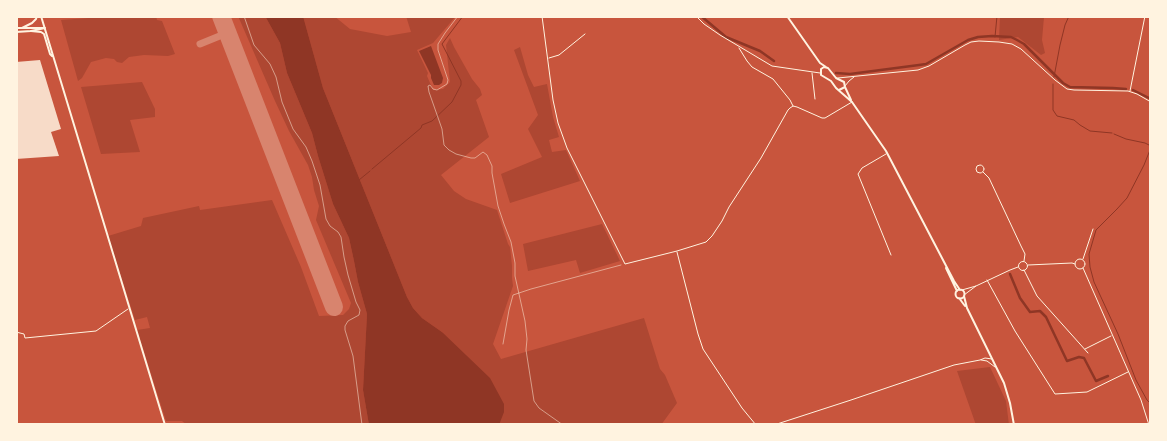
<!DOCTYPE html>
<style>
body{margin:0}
#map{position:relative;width:1167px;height:441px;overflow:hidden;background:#c8553d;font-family:Bitter,serif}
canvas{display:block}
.frame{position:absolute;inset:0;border:18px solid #fff3e0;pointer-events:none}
</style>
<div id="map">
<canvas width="1167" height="441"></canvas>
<div class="frame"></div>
</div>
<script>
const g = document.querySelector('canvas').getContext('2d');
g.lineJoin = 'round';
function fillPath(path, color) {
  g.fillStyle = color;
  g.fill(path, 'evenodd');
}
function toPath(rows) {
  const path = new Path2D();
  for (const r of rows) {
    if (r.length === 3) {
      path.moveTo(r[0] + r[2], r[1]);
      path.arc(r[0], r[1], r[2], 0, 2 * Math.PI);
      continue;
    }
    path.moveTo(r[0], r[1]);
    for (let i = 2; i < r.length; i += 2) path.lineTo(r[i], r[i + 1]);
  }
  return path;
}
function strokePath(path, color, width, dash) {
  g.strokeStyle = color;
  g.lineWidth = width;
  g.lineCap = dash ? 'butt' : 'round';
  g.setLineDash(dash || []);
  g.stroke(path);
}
fillPath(toPath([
 [117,16,156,16,157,20,162,21,175,54,168,56,144,55,129,57,122,63,117,62,114,59,106,58,91,62,82,78,78,81,61,20],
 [238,16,265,16,280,43,287,73,312,133,318,156,333,204,349,238,354,261,358,282,367,314,363,390,369,425,187,425,182,421,166,421,137,330,150,328,147,317,135,320,108,236,141,226,143,218,199,206,200,210,272,200,301,267,319,316,343,315,349,309,351,303,316,220,319,206,314,190,312,177,308,165,289,131,275,101],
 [303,16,334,16,350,29,387,36,411,32,406,16,456,16,433,43,417,50,428,73,427,76,433,90,443,89,450,82,446,45,450,38,454,47,472,79,480,89,482,95,476,100,489,137,441,175,454,191,466,199,497,210,508,244,510,247,512,266,512,278,513,286,493,344,501,359,644,318,660,369,665,375,677,403,661,425,499,425,499,423,442,332,422,318,413,308,407,297,323,88],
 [1000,16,1046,16,1044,17,1042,40,1045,53,1041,55,1018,37,999,40],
 [520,47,528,75,534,87,547,84,553,117,559,137,549,140,552,152,566,150,580,181,510,203,501,174,542,157,528,129,538,115,514,50],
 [142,82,155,109,155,117,130,120,140,152,101,154,81,87],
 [602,224,620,261,580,273,576,260,528,271,523,244],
 [990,367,1006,401,1009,425,976,425,957,371]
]), '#ae4732');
fillPath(toPath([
 [265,16,303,16,323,88,407,297,413,308,422,318,442,332,490,378,504,404,504,412,499,425,369,425,363,390,367,314,358,282,354,261,349,238,333,204,318,156,312,133,287,73,280,43],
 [431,46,443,78,442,83,439,85,434,85,431,78,431,75,419,51]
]), '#8f3625');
strokePath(toPath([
 [995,37,997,16],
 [1054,77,1060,45,1065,25,1069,16],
 [1053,84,1053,110,1057,116,1074,120,1080,125,1090,131,1112,133],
 [1114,134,1126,139,1145,143,1149,145],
 [1151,144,1150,150,1144,165,1127,198,1117,209,1096,230,1089,254,1090,267,1094,282,1118,334,1136,380,1147,400,1151,404],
 [372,169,421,128,422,125,432,121,452,102,461,85,461,81,442,44,463,16],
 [359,180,370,171]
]), '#8f3625', 1);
strokePath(toPath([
 [701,16,726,37,760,51,774,61],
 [836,73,850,74,919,65,926,64,968,40,978,37,992,36,1011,37,1017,40,1024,44,1063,83,1070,87,1113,88,1126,89],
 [1133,90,1151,99],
 [1010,274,1020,298,1030,312,1040,311,1046,317,1067,361,1079,357,1084,358,1096,381,1108,376]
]), '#8f3625', 2.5);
strokePath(toPath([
 [200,44,227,33]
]), '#d8846e', 7);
strokePath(toPath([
 [221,16,334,307]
]), '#d8846e', 18);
fillPath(toPath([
 [40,60,61,129,51,132,59,156,16,159,16,62]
]), '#f7dbc8');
strokePath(toPath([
 [244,16,254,45,270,64,276,77,282,102,293,129,306,147,312,161,320,185,326,219,330,226,338,232,341,237,344,257,348,275,356,302,360,310,359,315,348,321,345,326,345,330,353,356,362,425],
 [458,16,445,33,438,44,438,50,448,80,447,84,437,90,433,89,430,85,428,86,429,92,442,129,444,145,449,150,456,154,471,158,475,158,483,152,487,155,492,166,492,173,498,206,504,224,511,242,515,263,515,276,525,321,527,339,526,350,534,401,539,408,563,425],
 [503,344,509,310,513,295,531,289,621,265]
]), '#fff3e0', 0.5);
strokePath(toPath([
 [542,16,553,100,558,123,567,148,625,264,677,251,706,242,712,236,722,221,729,207,761,158,788,110,790,108,793,106,797,107,822,118,825,118,852,102],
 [696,16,704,24,720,35,772,66,820,73],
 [739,48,747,61,752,67,773,79,790,100,793,106],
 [549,58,559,55,585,34],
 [812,73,815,99],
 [838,78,918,70,929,66,965,45,971,42,979,41,999,42,1012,44,1021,49,1055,80,1067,89,1074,90,1128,91,1137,94,1151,102],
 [845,86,849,81,854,77],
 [1130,91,1145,16],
 [886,154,862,168,858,174,891,255],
 [980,169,4],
 [983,172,989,178,1021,246,1025,254,1024,261],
 [677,252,698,334,703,349,742,408,756,425],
 [1080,264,5],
 [1083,259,1093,229],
 [1023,266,4.5],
 [1028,265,1072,263,1075,264],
 [1083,268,1141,400,1149,425],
 [1024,270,1037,296,1088,353],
 [987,280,1015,331,1055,394,1087,392,1128,372],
 [976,286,1010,270,1018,267],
 [962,290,976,286,964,295],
 [16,332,24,334,25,338,96,331,128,309],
 [1085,349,1111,336],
 [981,360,987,361,995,367],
 [774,425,851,400,954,365,980,360,985,358,992,359]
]), '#fff3e0', 1);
strokePath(toPath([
 [16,28,45,28],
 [16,32,31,31,45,28]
]), '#fff3e0', 2);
strokePath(toPath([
 [41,16,165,425],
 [787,16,820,63,826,67],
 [22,28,32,23,36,19,37,16],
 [31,31,41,32,44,34,50,54,52,56],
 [845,87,851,100],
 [839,90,845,87,844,82,836,78,828,68,824,67,821,69,821,75,831,81,836,88,852,102,886,151,954,281,960,290],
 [946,268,957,291],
 [960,294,4.5],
 [964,296,967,308,1004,383,1010,403,1014,425],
 [959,298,965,306]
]), '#fff3e0', 2);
</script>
